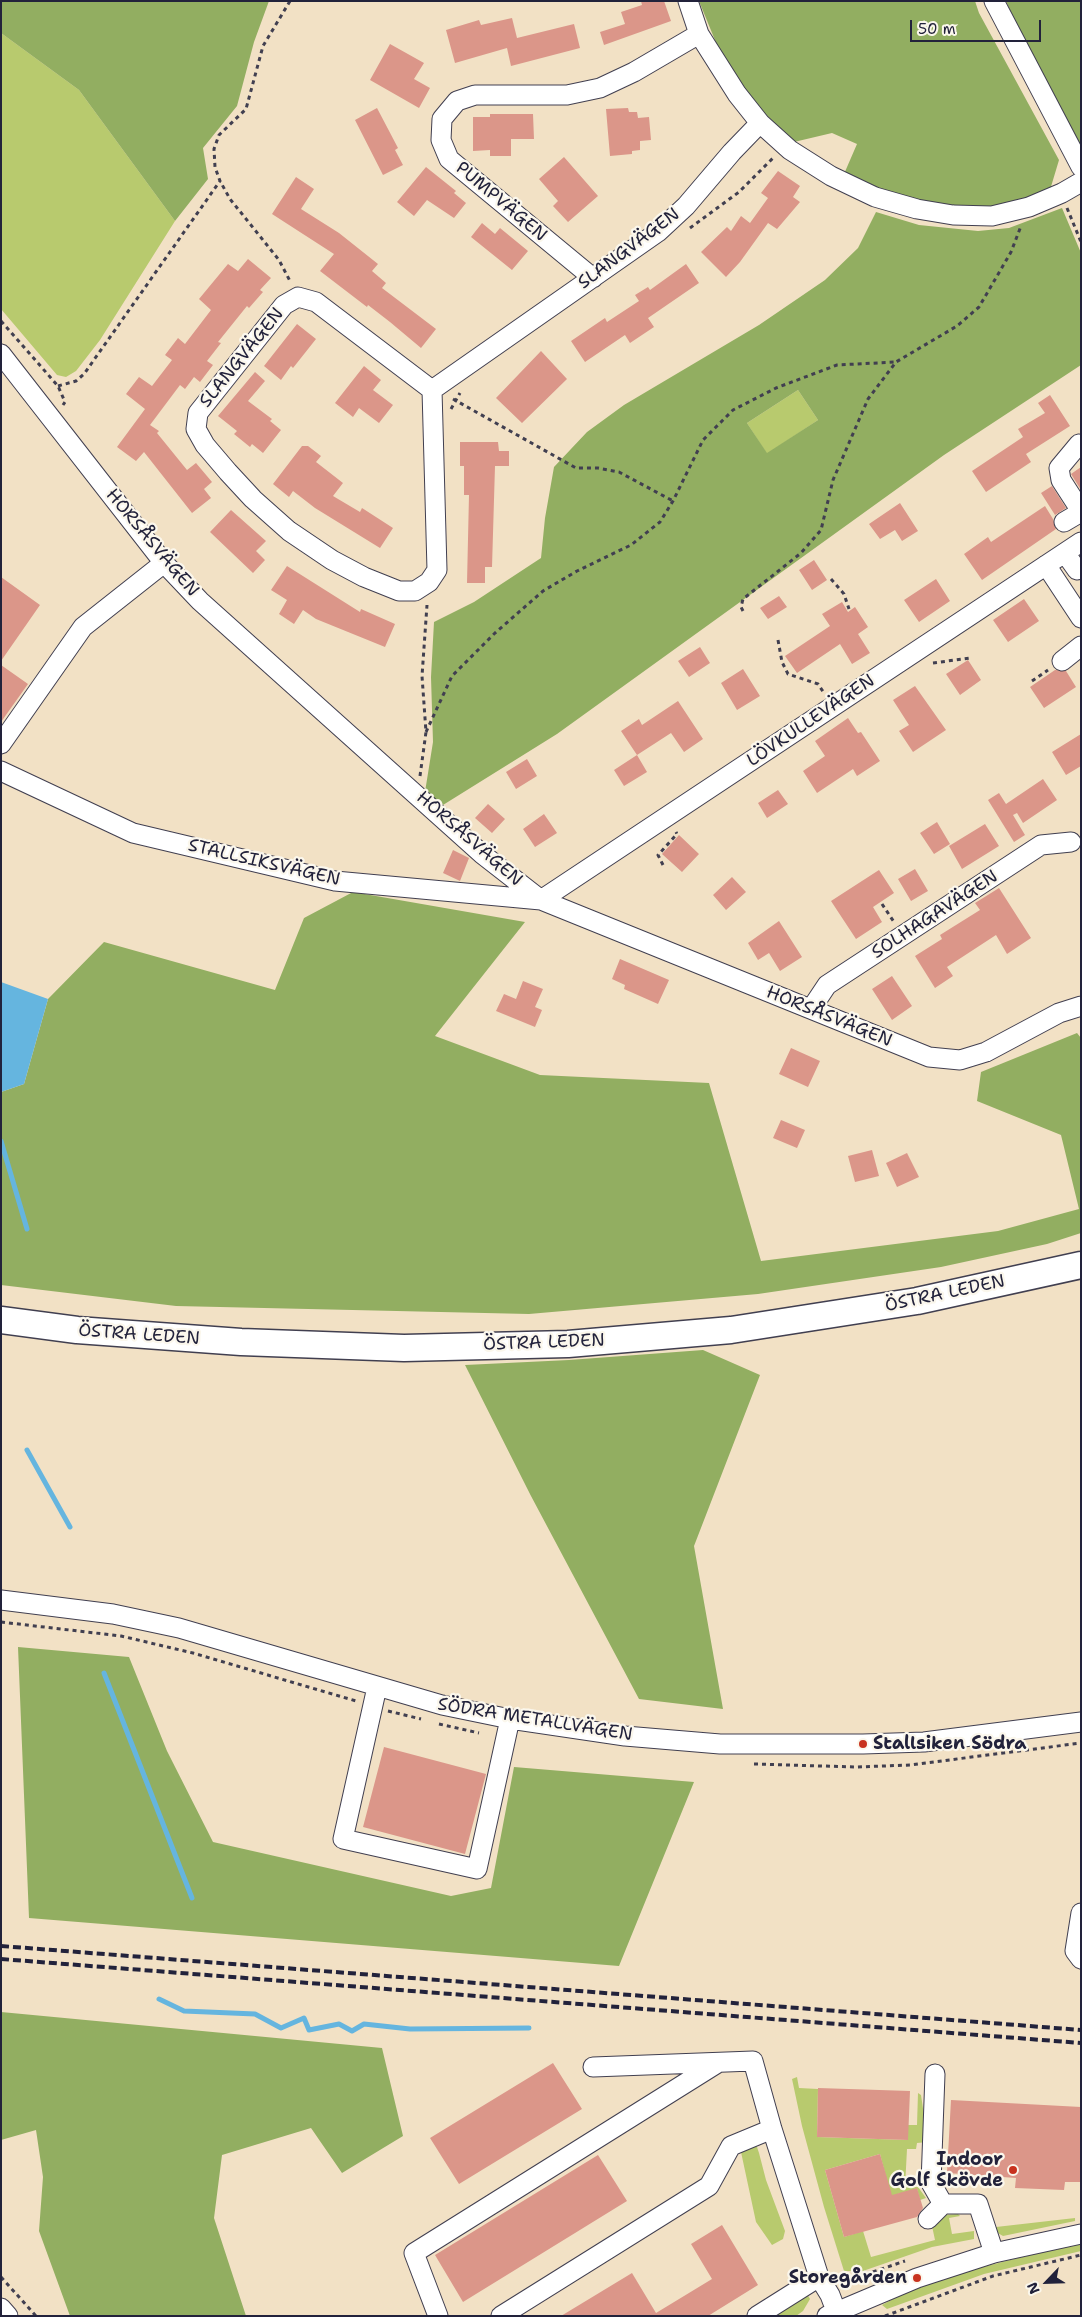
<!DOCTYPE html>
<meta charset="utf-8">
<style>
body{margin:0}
#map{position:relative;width:1082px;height:2317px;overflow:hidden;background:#f2e1c5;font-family:"Shantell Sans",sans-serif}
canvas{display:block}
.frame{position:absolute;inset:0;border:2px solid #22223b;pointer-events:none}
.north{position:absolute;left:1022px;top:2257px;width:50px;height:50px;-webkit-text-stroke:4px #fbf7ec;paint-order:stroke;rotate:246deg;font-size:14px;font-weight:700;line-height:20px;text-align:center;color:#22223b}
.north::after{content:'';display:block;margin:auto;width:18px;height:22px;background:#22223b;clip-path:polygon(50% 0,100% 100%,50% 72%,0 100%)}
.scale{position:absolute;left:910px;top:20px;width:131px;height:22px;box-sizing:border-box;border:2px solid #22223b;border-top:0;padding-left:6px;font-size:15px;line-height:18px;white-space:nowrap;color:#22223b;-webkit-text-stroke:4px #fbf7ec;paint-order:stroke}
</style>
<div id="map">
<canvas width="1082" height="2317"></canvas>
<div class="frame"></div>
<div class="north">N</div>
<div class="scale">50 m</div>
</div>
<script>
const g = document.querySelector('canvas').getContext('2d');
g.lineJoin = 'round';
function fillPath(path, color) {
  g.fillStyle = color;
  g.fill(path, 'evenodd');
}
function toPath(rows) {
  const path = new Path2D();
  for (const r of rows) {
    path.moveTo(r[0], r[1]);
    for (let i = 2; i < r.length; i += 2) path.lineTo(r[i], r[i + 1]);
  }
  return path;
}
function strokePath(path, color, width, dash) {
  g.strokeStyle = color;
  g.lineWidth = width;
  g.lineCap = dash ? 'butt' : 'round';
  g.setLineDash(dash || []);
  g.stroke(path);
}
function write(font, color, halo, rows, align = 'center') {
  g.font = font + ' "Shantell Sans",sans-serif';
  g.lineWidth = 4.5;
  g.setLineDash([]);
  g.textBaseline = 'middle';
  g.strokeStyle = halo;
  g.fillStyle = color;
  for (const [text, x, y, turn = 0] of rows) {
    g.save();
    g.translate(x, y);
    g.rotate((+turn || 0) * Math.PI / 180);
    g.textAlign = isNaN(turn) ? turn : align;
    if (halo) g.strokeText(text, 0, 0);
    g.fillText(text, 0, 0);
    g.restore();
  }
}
fillPath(toPath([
 [1,33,79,90,175,221,100,340,76,371,66,377,57,375,1,309],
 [798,390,818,420,767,454,747,423],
 [797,2077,799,2088,818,2089,817,2137,908,2140,908,2125,917,2125,918,2093,921,2095,928,2142,917,2143,916,2149,907,2149,905,2187,918,2187,926,2198,920,2200,917,2189,879,2199,886,2177,880,2154,825,2170,844,2237,863,2231,871,2257,935,2240,932,2226,944,2215,958,2214,960,2216,949,2218,952,2234,974,2231,974,2239,932,2247,863,2271,844,2271,824,2207,802,2126,792,2079],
 [752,2145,757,2147,759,2153,766,2180,785,2231,783,2239,772,2245,756,2222,741,2152],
 [1075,2218,1075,2221,1003,2236,996,2232,996,2227],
 [1081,2244,1081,2251,984,2274,887,2309,882,2305,902,2294,967,2271,1018,2258],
 [806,2292,810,2299,803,2311,796,2316,768,2316]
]), '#b8ca6e');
fillPath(toPath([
 [1,1,269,1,254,42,237,106,203,148,208,179,175,221,79,90,1,33],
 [699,1,975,1,979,13,1059,160,1050,190,1022,202,976,208,936,203,890,193,844,174,857,144,832,133,794,142,756,105,719,50],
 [1006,1,1081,1,1081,146,1019,30],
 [1062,208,1081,253,1081,365,944,455,557,734,443,805,425,792,433,742,431,677,434,622,474,602,541,558,545,518,554,467,587,432,624,405,759,325,825,280,858,248,876,212,919,225,978,231,1009,228],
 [798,390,818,420,767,453,747,423],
 [353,892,525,922,435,1036,540,1075,709,1083,761,1261,998,1231,1079,1209,1061,1135,977,1101,981,1072,1077,1033,1081,1038,1081,1233,1047,1244,941,1267,758,1294,529,1314,176,1306,1,1285,1,1092,24,1084,48,999,104,942,275,990,304,918],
 [703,1350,760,1375,694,1546,723,1709,639,1699,531,1496,465,1365,569,1360],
 [18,1647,129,1657,167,1751,213,1842,451,1896,491,1888,514,1767,694,1782,619,1966,29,1918],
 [1,2012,382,2048,403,2136,342,2173,311,2128,222,2155,214,2218,246,2316,70,2316,39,2231,43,2177,36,2130,1,2140]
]), '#92ae61');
fillPath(toPath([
 [1,982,48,999,24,1084,1,1092]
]), '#65b5df');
strokePath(toPath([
 [1,1141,27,1229],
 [27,1450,70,1527],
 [104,1673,192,1898],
 [159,1999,184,2011,255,2014,281,2028,304,2018,309,2030,339,2024,352,2031,364,2024,410,2029,529,2028]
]), '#65b5df', 5);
fillPath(toPath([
 [641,1,664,1,671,21,604,45,600,32,625,24,621,12,642,5],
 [512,18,517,38,574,24,580,48,511,66,507,48,455,63,446,30,479,20,481,25],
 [390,44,424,63,414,79,430,88,419,108,370,80],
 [377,108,398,148,395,150,403,165,383,175,355,120],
 [628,108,629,112,637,112,638,118,649,117,651,140,640,141,640,150,632,151,632,154,610,156,606,109],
 [490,114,533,114,534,139,511,139,511,156,490,156,490,150,473,151,473,117,490,117],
 [564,157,598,196,568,222,553,206,558,201,539,179],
 [426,167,456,191,454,193,466,203,454,218,427,200,414,216,397,202],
 [778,171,800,186,793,197,800,202,777,229,768,223,740,262,726,277,701,252,727,227,731,231,741,216,750,223,768,198,761,193],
 [296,177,314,189,301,209,339,233,378,264,372,271,386,283,382,288,436,329,421,348,390,322,368,305,367,307,320,271,334,254,272,214],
 [482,223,495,234,500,228,528,251,512,270,471,237],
 [248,259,271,278,260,290,263,292,249,308,247,306,218,342,221,343,207,361,213,365,200,382,194,377,185,389,180,385,150,425,159,431,157,433,187,470,196,463,212,482,204,489,211,498,192,513,144,452,136,461,117,447,145,409,126,394,139,377,152,386,172,360,165,355,178,338,185,344,211,310,199,299,228,264,238,271],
 [686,264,699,283,648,318,654,327,630,343,625,335,585,362,571,341,605,318,607,322,639,301,635,295,648,287,650,290],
 [297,324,316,339,293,368,291,366,281,380,264,366],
 [541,351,567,379,522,423,496,398],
 [364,366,381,380,373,390,393,405,379,423,359,408,353,417,335,403],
 [255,372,265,381,248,401,272,419,270,421,281,430,263,453,252,444,250,447,234,434,237,431,218,416],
 [1050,395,1070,426,1026,454,1031,462,986,492,972,471,1023,437,1018,429,1045,413,1038,403],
 [460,442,498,442,499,451,509,451,509,466,495,466,492,567,485,567,485,583,467,583,469,495,464,495,464,466,460,466],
 [302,446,308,446,321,456,316,462,343,483,333,496,360,512,362,508,393,528,380,548,315,508,293,491,289,497,273,484],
 [1081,467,1081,490,1071,474],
 [1052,486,1066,508,1055,515,1041,493],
 [900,503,918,531,902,541,895,530,880,539,869,524],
 [1045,506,1053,519,1056,529,982,580,964,554,988,537,991,542],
 [231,510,266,541,256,551,265,560,253,573,210,532],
 [814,560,827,580,812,590,799,570],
 [287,566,360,612,361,609,395,624,385,647,316,619,303,610,294,624,279,614,287,600,271,590],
 [1,577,40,605,1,661],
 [936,579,950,601,919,622,904,600],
 [779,596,787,607,768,619,760,608],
 [1024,599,1039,621,1008,642,993,620],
 [842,602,848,612,855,607,868,627,858,634,870,653,852,664,840,644,797,673,785,656,830,626,822,614],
 [700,647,710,663,689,677,678,661],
 [968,660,981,680,960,695,946,674],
 [1,665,28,684,1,722],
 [743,669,760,696,737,710,721,683],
 [1055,670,1066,671,1076,687,1044,708,1030,687],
 [915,686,946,730,913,752,899,731,909,725,893,700],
 [678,701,703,739,684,752,671,733,637,755,621,731,639,719,642,725],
 [848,718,858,733,861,732,880,761,857,776,853,769,817,793,803,771,825,756,815,741],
 [1081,734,1081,766,1066,775,1052,752],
 [637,755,647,772,624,786,614,770],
 [527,759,537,776,516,789,506,772],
 [1043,779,1057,800,1023,823,1017,813,1013,815,1025,835,1014,842,988,800,999,793,1006,804],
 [778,790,788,804,767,818,758,803],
 [488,804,505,819,492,833,475,818],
 [544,814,557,833,535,847,523,829],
 [937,822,950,844,934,854,920,833],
 [985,824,999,846,962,869,949,846],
 [679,835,699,854,682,872,662,854],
 [453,850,469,858,460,881,443,873],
 [915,869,928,891,911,901,898,879],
 [879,870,894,893,873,907,882,922,856,939,831,901],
 [732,877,746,892,726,910,713,895],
 [999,888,1031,938,1007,954,996,935,947,967,953,976,935,988,915,956,942,939,940,935,980,910,975,903],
 [779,921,802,957,780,971,769,953,758,960,748,943],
 [620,959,669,980,658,1004,624,989,625,985,612,979],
 [892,976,912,1006,892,1020,872,989],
 [523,981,543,989,535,1007,542,1010,535,1027,496,1011,504,994,516,999],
 [791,1048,820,1061,808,1087,779,1074],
 [781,1120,805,1130,797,1148,773,1138],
 [872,1150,879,1176,855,1182,848,1156],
 [907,1153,919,1177,897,1187,886,1163],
 [384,1747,486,1774,465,1854,363,1827],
 [553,2063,582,2109,459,2184,430,2138],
 [818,2088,910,2091,908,2140,817,2137],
 [951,2100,1081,2107,1081,2182,1065,2182,1064,2190,1015,2188,1016,2178,947,2173],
 [880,2154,892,2195,917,2188,923,2208,917,2217,844,2237,825,2170],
 [598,2155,627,2201,463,2302,435,2255],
 [722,2225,758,2285,708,2316,561,2316,632,2273,656,2313,712,2279,691,2244]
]), '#db9689');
const minor = toPath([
 [688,1,699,34,737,94,760,123,790,150,831,176,875,197,917,209,953,215,992,216,1029,207,1062,193,1081,182],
 [994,1,1081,167],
 [593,278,449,159,441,140,442,119,457,101,475,95,567,95,600,88,634,72,699,34],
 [1,354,164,563,200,601,482,854,541,900,929,1057,960,1060,986,1052,1059,1013,1081,1006],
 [432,390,437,570,429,582,415,591,399,591,364,577,332,560,289,531,253,499,228,472,205,445,196,429,198,413,284,305,298,297,316,302,432,390,658,232,686,206,732,152,760,123],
 [1079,444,1059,468,1061,480,1081,511],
 [1064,522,1081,512],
 [1065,553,1077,570],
 [1046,565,1081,618],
 [1062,661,1081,646],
 [1,744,83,627,164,563],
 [1,771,133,833,335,881,541,900,1081,542],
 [811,1009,827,985,1041,845,1071,842],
 [1,1600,113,1614,179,1628,442,1705,510,1719,625,1736,720,1744,863,1744,924,1742,1081,1722],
 [377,1687,343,1839,477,1869,510,1719],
 [1081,1913,1075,1951,1081,1959],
 [593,2067,753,2061,772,2129,819,2277,830,2295,838,2316],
 [935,2074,931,2183,943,2204],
 [928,2219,943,2204,978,2204,994,2253],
 [1,2308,8,2316],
 [438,2316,414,2253,716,2064],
 [501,2316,709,2186,731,2146,772,2129],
 [757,2316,819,2277],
 [827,2316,917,2278,994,2253,1081,2234]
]);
const highway = toPath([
 [1,1320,77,1330,241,1342,404,1348,568,1344,731,1330,917,1301,1081,1265]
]);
strokePath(minor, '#413f50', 21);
strokePath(highway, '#413f50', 29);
strokePath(toPath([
 [290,1,263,46,246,109,219,135,214,149,215,167,220,181,230,199,279,260,291,283],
 [1067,208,1081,242],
 [690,228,739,192,773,158],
 [1,321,58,386,65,402,63,405],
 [58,386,76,381,84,374,220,181],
 [453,399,576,468,598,468,619,472,673,501],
 [451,409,460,393],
 [831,579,844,594,849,609],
 [743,611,741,607,743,599,801,553,821,530,833,480,868,399,896,362,957,326,979,307,1011,252,1021,226],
 [778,640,782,662,788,674,818,684,824,693],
 [933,663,970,658],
 [1032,681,1048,670],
 [426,732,452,676,495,633,543,591,577,571,631,545,660,522,673,501,703,440,733,410,776,388,837,365,896,362],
 [420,776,426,732,422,676,427,605],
 [663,865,658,855,677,834,676,832],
 [882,904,894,922],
 [1,1622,121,1636,193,1653,356,1701],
 [388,1711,421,1719],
 [439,1724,479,1733],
 [754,1764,856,1767,910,1765,1081,1743],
 [1,2277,36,2316],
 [867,2281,864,2275,905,2261],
 [885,2316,993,2276,1081,2255]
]), '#413f50', 3, [4, 4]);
strokePath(minor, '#fff', 19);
strokePath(highway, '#fff', 26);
strokePath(toPath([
 [1,1946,1081,2030],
 [1,1959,1081,2043]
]), '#22223b', 4, [8, 4]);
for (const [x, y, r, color] of [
 [863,1744,5,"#c8321e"],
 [1013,2170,5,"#c8321e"],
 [917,2278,5,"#c8321e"]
]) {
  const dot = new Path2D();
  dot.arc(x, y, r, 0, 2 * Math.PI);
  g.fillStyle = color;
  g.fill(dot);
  strokePath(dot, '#fbf7ec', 2);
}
write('18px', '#22223b', '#fbf7ec', [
 ["PUMPVÄGEN",501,202,40],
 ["SLANGVÄGEN",629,249,-37],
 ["SLANGVÄGEN",242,358,-51],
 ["HORSÅSVÄGEN",152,543,50],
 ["LÖVKULLEVÄGEN",811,721,-34],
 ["HORSÅSVÄGEN",469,839,41],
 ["STALLSIKSVÄGEN",264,863,13],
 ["SOLHAGAVÄGEN",935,915,-33],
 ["HORSÅSVÄGEN",829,1017,22],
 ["ÖSTRA LEDEN",945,1294,-12],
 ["ÖSTRA LEDEN",139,1335,4],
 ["ÖSTRA LEDEN",544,1343,-2],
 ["SÖDRA METALLVÄGEN",535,1720,9]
]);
write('bold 18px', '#22223b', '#fbf7ec', [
 ["Stallsiken Södra",873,1744,"left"],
 ["Indoor",1003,2160],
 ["Golf Skövde",1003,2181],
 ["Storegården",907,2278]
], 'right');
</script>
